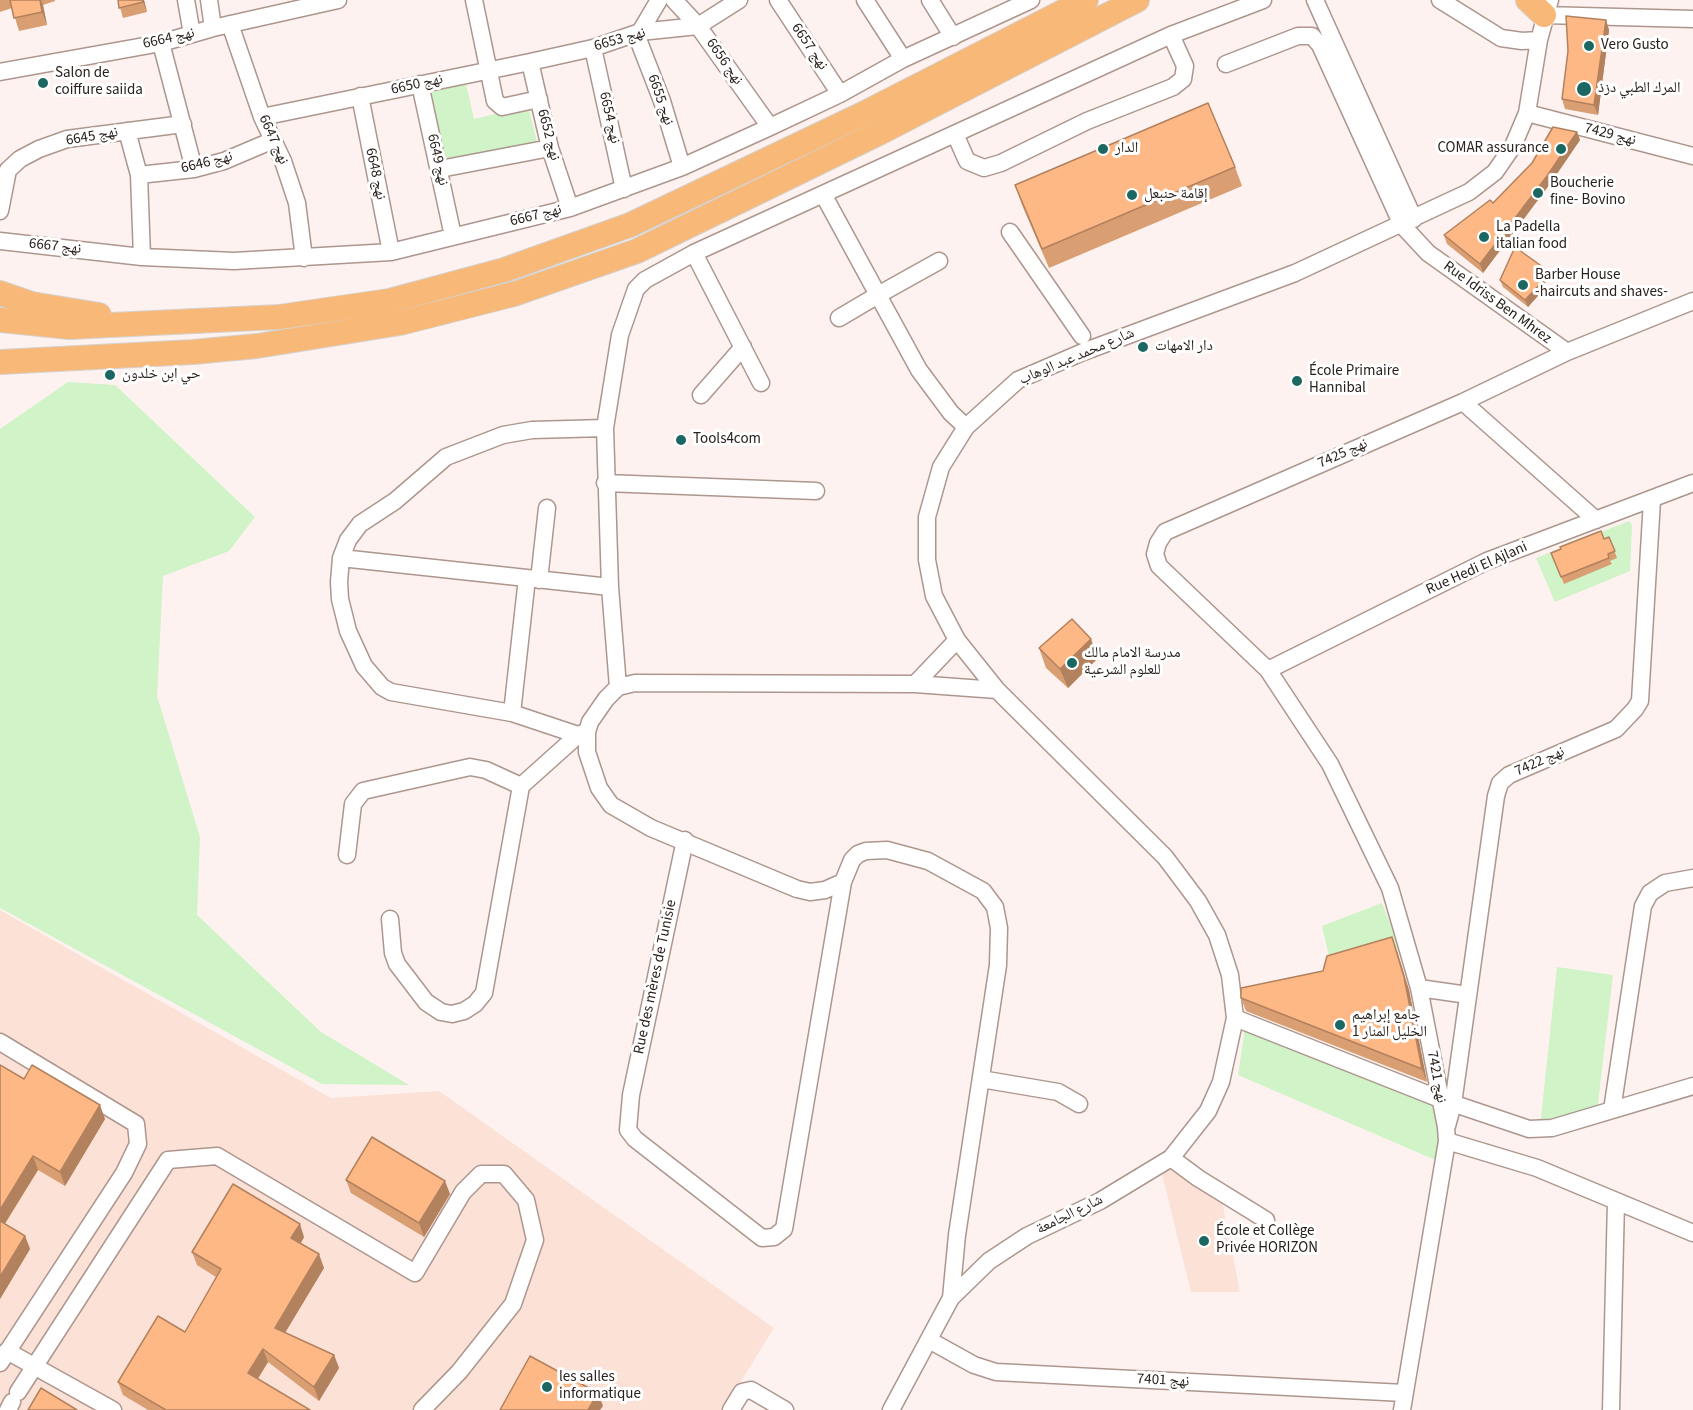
<!DOCTYPE html>
<meta charset="utf-8">
<style>
body{margin:0}
canvas{display:block;background:#fdf2ef}
</style>
<canvas width="1693" height="1410"></canvas>
<script>
const g = document.querySelector('canvas').getContext('2d');
g.lineJoin = 'round';
function fillPath(path, color) {
  g.fillStyle = color;
  g.fill(path, 'evenodd');
}
function toPath(rows) {
  const path = new Path2D();
  for (const r of rows) {
    path.moveTo(r[0], r[1]);
    for (let i = 2; i < r.length; i += 2) path.lineTo(r[i], r[i + 1]);
  }
  return path;
}
function strokePath(path, color, width, dash) {
  g.strokeStyle = color;
  g.lineWidth = width;
  g.lineCap = dash ? 'butt' : 'round';
  g.setLineDash(dash || []);
  g.stroke(path);
}
function write(font, color, halo, rows, align = 'center') {
  g.font = font + ' "Source Sans 3","Noto Naskh Arabic",sans-serif';
  g.lineWidth = 6;
  g.setLineDash([]);
  g.textBaseline = 'middle';
  g.strokeStyle = halo;
  g.fillStyle = color;
  for (const [text, x, y, turn = 0] of rows) {
    g.save();
    g.translate(x, y);
    g.rotate((+turn || 0) * Math.PI / 180);
    g.textAlign = isNaN(turn) ? turn : align;
    if (halo) g.strokeText(text, 0, 0);
    g.fillText(text, 0, 0);
    g.restore();
  }
}
fillPath(toPath([
 [0,910,331,1098,439,1091,774,1328,723,1410,0,1410],
 [1178,1164,1220,1191,1240,1292,1191,1292,1162,1174]
]), '#fce1d7');
fillPath(toPath([
 [466,84,474,119,528,106,537,142,445,160,429,91],
 [68,382,115,385,255,517,229,551,163,576,157,696,200,837,197,915,321,1032,409,1085,322,1084,0,908,0,429],
 [1629,521,1632,525,1630,571,1555,602,1536,558],
 [1382,903,1400,949,1332,969,1322,926],
 [1557,967,1613,975,1597,1112,1540,1127],
 [1246,1021,1435,1096,1442,1133,1440,1162,1238,1075]
]), '#d0f3c7');
const minor = toPath([
 [186,0,192,34],
 [209,0,213,28],
 [474,0,495,101,502,107,539,99],
 [674,0,698,26,770,127],
 [778,0,840,94],
 [865,0,903,59],
 [930,0,953,37],
 [1315,0,1414,219],
 [1440,0,1501,38,1522,41,1539,40],
 [1544,15,1693,19],
 [230,24,262,117,283,161,297,203,304,258],
 [640,32,659,0],
 [636,34,662,101,682,167],
 [161,43,194,169],
 [593,48,624,189],
 [530,62,550,148,570,208],
 [1226,64,1298,36,1312,36,1320,45,1402,225,1428,253,1567,352],
 [0,72,161,43,213,28,338,0],
 [420,84,453,236],
 [360,96,391,252],
 [1527,113,1693,156],
 [262,117,530,62,593,48,640,32,698,26,739,0],
 [127,131,139,175,142,257],
 [955,134,967,161,984,168,1001,163,1087,121,1173,87,1183,79,1185,66,1171,35],
 [440,169,550,148],
 [8,170,20,159,39,149,67,139,183,124],
 [139,175,194,169,224,161,271,141],
 [823,194,878,295,939,261],
 [0,211,8,170],
 [1010,232,1082,336],
 [0,241,142,257,234,261,391,252,570,208,682,167,770,127,840,94,903,59,1031,0],
 [694,253,761,383],
 [839,318,878,295,919,370,951,413,966,427],
 [701,395,743,347],
 [1463,402,1596,520],
 [605,483,816,491],
 [341,558,610,587],
 [539,580,547,508],
 [1268,670,1487,561,1693,483],
 [915,684,957,640],
 [618,687,610,587,605,428,620,335,636,289,645,280,694,253,1171,35,1263,0],
 [512,713,527,578],
 [578,735,512,713,391,692,382,687,364,666,348,631,340,599,339,582,341,558,348,540,360,524,395,501,446,457,503,435,532,430,605,428],
 [685,840,631,1095,628,1130,635,1139,762,1238,774,1237,784,1229,843,882],
 [347,855,353,804,363,791,470,767,486,770,521,786],
 [390,919,393,953,397,964,426,1002,441,1012,452,1014,464,1011,475,1004,484,993,521,786,578,735,586,732],
 [1419,988,1468,995],
 [1235,1018,1440,1099,1529,1129,1552,1128,1693,1086],
 [0,1042,136,1124,138,1144,124,1173,0,1363],
 [981,1079,1058,1092,1079,1104],
 [1612,1110,1643,906,1650,893,1665,883,1693,878],
 [1447,1126,1453,1104,1496,796,1500,783,1509,775,1616,729,1635,709,1640,701,1652,500],
 [1447,1141,1537,1168,1693,1233],
 [1171,1158,1198,1178,1266,1220],
 [951,1298,957,1235,998,965,999,928,995,907,983,891,928,861,887,850,866,851,858,854,852,860,843,882,825,890,810,892,797,889,651,828,611,805,599,788,587,752,587,732,590,722,606,699,618,687,635,683,915,684,997,690],
 [929,1340,974,1365,996,1372,1404,1393],
 [7,1351,113,1410],
 [18,1392,168,1160,217,1156,415,1273,463,1192,481,1174,504,1174,526,1200,535,1240,513,1304,459,1372,422,1410],
 [8,1410,12,1402],
 [731,1410,742,1392,751,1390,785,1410],
 [891,1410,951,1298,989,1261,1027,1236,1100,1201,1171,1158,1208,1111,1221,1082,1235,1018,1230,975,1217,935,1198,901,1165,857,997,690,957,640,934,596,927,560,927,517,941,467,966,427,1018,380,1083,352,1295,273,1469,192,1495,172,1513,146,1527,113,1539,40,1550,0],
 [1402,1410,1447,1141,1446,1127,1419,988,1390,888,1330,764,1268,670,1159,566,1155,554,1158,543,1165,532,1463,402,1567,352,1693,301],
 [1611,1410,1616,1201]
]);
const highway = toPath([
 [1528,0,1544,15],
 [0,293,32,304,99,315],
 [0,320,69,327,279,317,389,301,504,270,630,225,865,113,1086,0],
 [0,362,193,352,257,346,400,323,514,294,637,251,879,133,1137,0]
]);
strokePath(minor, '#ad968d', 19);
strokePath(highway, '#d4d3d2', 26);
strokePath(minor, '#fff', 16);
strokePath(highway, '#f7b878', 24);
fillPath(toPath([
 [0,0,55,0,55,1,43,5,47,25,19,31,12,8,0,12],
 [118,0,144,0,147,12,123,18],
 [1606,20,1609,30,1598,115,1565,109,1562,99],
 [1577,132,1580,140,1550,184,1483,273,1447,244,1444,235,1493,203],
 [1235,167,1242,186,1049,268,1022,205,1015,185],
 [1549,276,1544,285,1545,288,1528,307,1503,287,1500,280],
 [1609,537,1617,558,1610,561,1612,564,1564,584,1551,553],
 [1039,648,1098,658,1068,688,1046,668],
 [1397,950,1409,990,1427,1082,1246,1011,1241,998,1323,971],
 [0,1065,24,1079,105,1119,65,1186,38,1170,5,1224,25,1236,30,1249,0,1299],
 [346,1180,450,1194,424,1237,351,1193],
 [304,1237,301,1243,324,1268,285,1333,334,1355,339,1368,319,1401,268,1362,258,1379,310,1410,148,1410,123,1395,118,1382,185,1332,216,1277,197,1265,192,1252]
]), '#da9e73');
fillPath(toPath([
 [40,0,41,0,43,5,47,25,42,12],
 [143,0,144,0,147,12,143,2],
 [1606,20,1609,30,1598,115,1594,105],
 [1577,132,1580,140,1550,184,1483,273,1480,264],
 [1547,270,1549,276,1544,285,1545,288,1528,307,1525,300],
 [1091,639,1098,658,1068,688,1060,669],
 [1392,937,1409,990,1427,1082,1422,1069],
 [100,1105,105,1119,65,1186,60,1172],
 [33,1156,38,1170,0,1231,0,1210],
 [445,1181,450,1194,424,1237,419,1223],
 [300,1224,304,1237,296,1251,291,1238],
 [25,1236,30,1249,0,1299,0,1277],
 [319,1254,324,1268,280,1341,275,1328],
 [263,1349,268,1362,253,1386,248,1373],
 [334,1355,339,1368,319,1401,314,1387],
 [598,1393,603,1406,600,1410,588,1410]
]), '#b2815e');
const building = toPath([
 [10,0,40,0,42,12,14,18,10,0],
 [118,0,143,0,143,2,119,8,118,0],
 [1566,16,1606,20,1594,105,1562,99,1568,51,1566,16],
 [1208,103,1235,167,1042,249,1015,185,1208,103],
 [1553,127,1577,132,1547,176,1480,264,1444,235,1490,200,1493,203,1532,163,1553,127],
 [1515,247,1547,270,1540,281,1542,282,1525,300,1500,280,1515,247],
 [1601,531,1604,539,1609,537,1615,551,1608,554,1609,558,1561,577,1551,553,1561,549,1560,547,1601,531],
 [1072,619,1091,639,1060,669,1039,648,1072,619],
 [1392,937,1404,977,1422,1069,1241,998,1241,988,1323,971,1327,956,1392,937],
 [0,1065,24,1079,32,1065,100,1105,60,1172,33,1156,0,1210,0,1065],
 [372,1137,445,1181,419,1223,346,1180,372,1137],
 [233,1184,300,1224,291,1238,319,1254,275,1328,334,1355,314,1387,263,1349,248,1373,310,1410,166,1410,118,1382,158,1316,185,1332,221,1269,192,1252,233,1184],
 [0,1221,25,1236,0,1277,0,1221],
 [530,1356,598,1393,588,1410,500,1410,530,1356],
 [41,1388,77,1410,28,1410,41,1388]
]);
fillPath(building, '#feb886');
strokePath(building, '#b2815e', 1.5);
for (const [x, y, r, color] of [
 [1589,46,6,"#1c6762"],
 [43,83,6,"#1c6762"],
 [1584,89,8,"#1c6762"],
 [1103,149,6,"#1c6762"],
 [1561,149,6,"#1c6762"],
 [1538,193,6,"#1c6762"],
 [1132,195,6,"#1c6762"],
 [1484,237,6,"#1c6762"],
 [1523,285,6,"#1c6762"],
 [1143,347,6,"#1c6762"],
 [110,375,6,"#1c6762"],
 [1297,381,6,"#1c6762"],
 [681,440,6,"#1c6762"],
 [1072,663,6,"#1c6762"],
 [1340,1025,6,"#1c6762"],
 [1204,1241,6,"#1c6762"],
 [547,1387,6,"#1c6762"]
]) {
  const dot = new Path2D();
  dot.arc(x, y, r, 0, 2 * Math.PI);
  g.fillStyle = color;
  g.fill(dot);
  strokePath(dot, '#fff', 2);
}
write('15px', '#2a211d', '#fff', [
 ["نهج 6664",169,39,-13],
 ["نهج 6653",620,40,-16],
 ["نهج 6657",809,47,56],
 ["نهج 6656",724,62,55],
 ["نهج 6650",417,85,-12],
 ["نهج 6655",660,100,71],
 ["نهج 6654",609,118,77],
 ["نهج 6652",548,135,75],
 ["نهج 7429",1610,135,14],
 ["نهج 6645",92,137,-10],
 ["نهج 6647",273,140,66],
 ["نهج 6649",437,160,77],
 ["نهج 6646",207,163,-14],
 ["نهج 6648",375,174,78],
 ["نهج 6667",536,216,-14],
 ["نهج 6667",55,247,6],
 ["Rue Idriss Ben Mhrez",1497,303,36],
 ["شارع محمد عبد الوهاب",1077,357,-23],
 ["نهج 7425",1343,454,-24],
 ["Rue Hedi El Ajlani",1477,569,-24],
 ["نهج 7422",1540,762,-24],
 ["Rue des mères de Tunisie",656,977,-78],
 ["نهج 7421",1436,1077,79],
 ["شارع الجامعة",1070,1215,-26],
 ["نهج 7401",1163,1381,3]
]);
write('15px', '#2a211d', '#fff', [
 ["Vero Gusto",1601,46],
 ["Salon de",55,74],
 ["coiffure saiida",55,91],
 ["المرك الطبي دزذ",1598,89],
 ["الدار",1115,149],
 ["COMAR assurance",1549,149,"right"],
 ["Boucherie",1550,184],
 ["fine- Bovino",1550,201],
 ["إقامة حنبعل",1144,195],
 ["La Padella",1496,228],
 ["italian food",1496,245],
 ["Barber House",1535,276],
 ["-haircuts and shaves-",1535,293],
 ["دار الامهات",1155,347],
 ["École Primaire",1309,372],
 ["Hannibal",1309,389],
 ["حي ابن خلدون",122,375],
 ["Tools4com",693,440],
 ["مدرسة الامام مالك",1084,654],
 ["للعلوم الشرعية",1084,671],
 ["جامع إبراهيم",1352,1016],
 ["الخليل المنار 1",1352,1033],
 ["École et Collège",1216,1232],
 ["Privée HORIZON",1216,1249],
 ["les salles",559,1378],
 ["informatique",559,1395]
], 'left');
</script>
